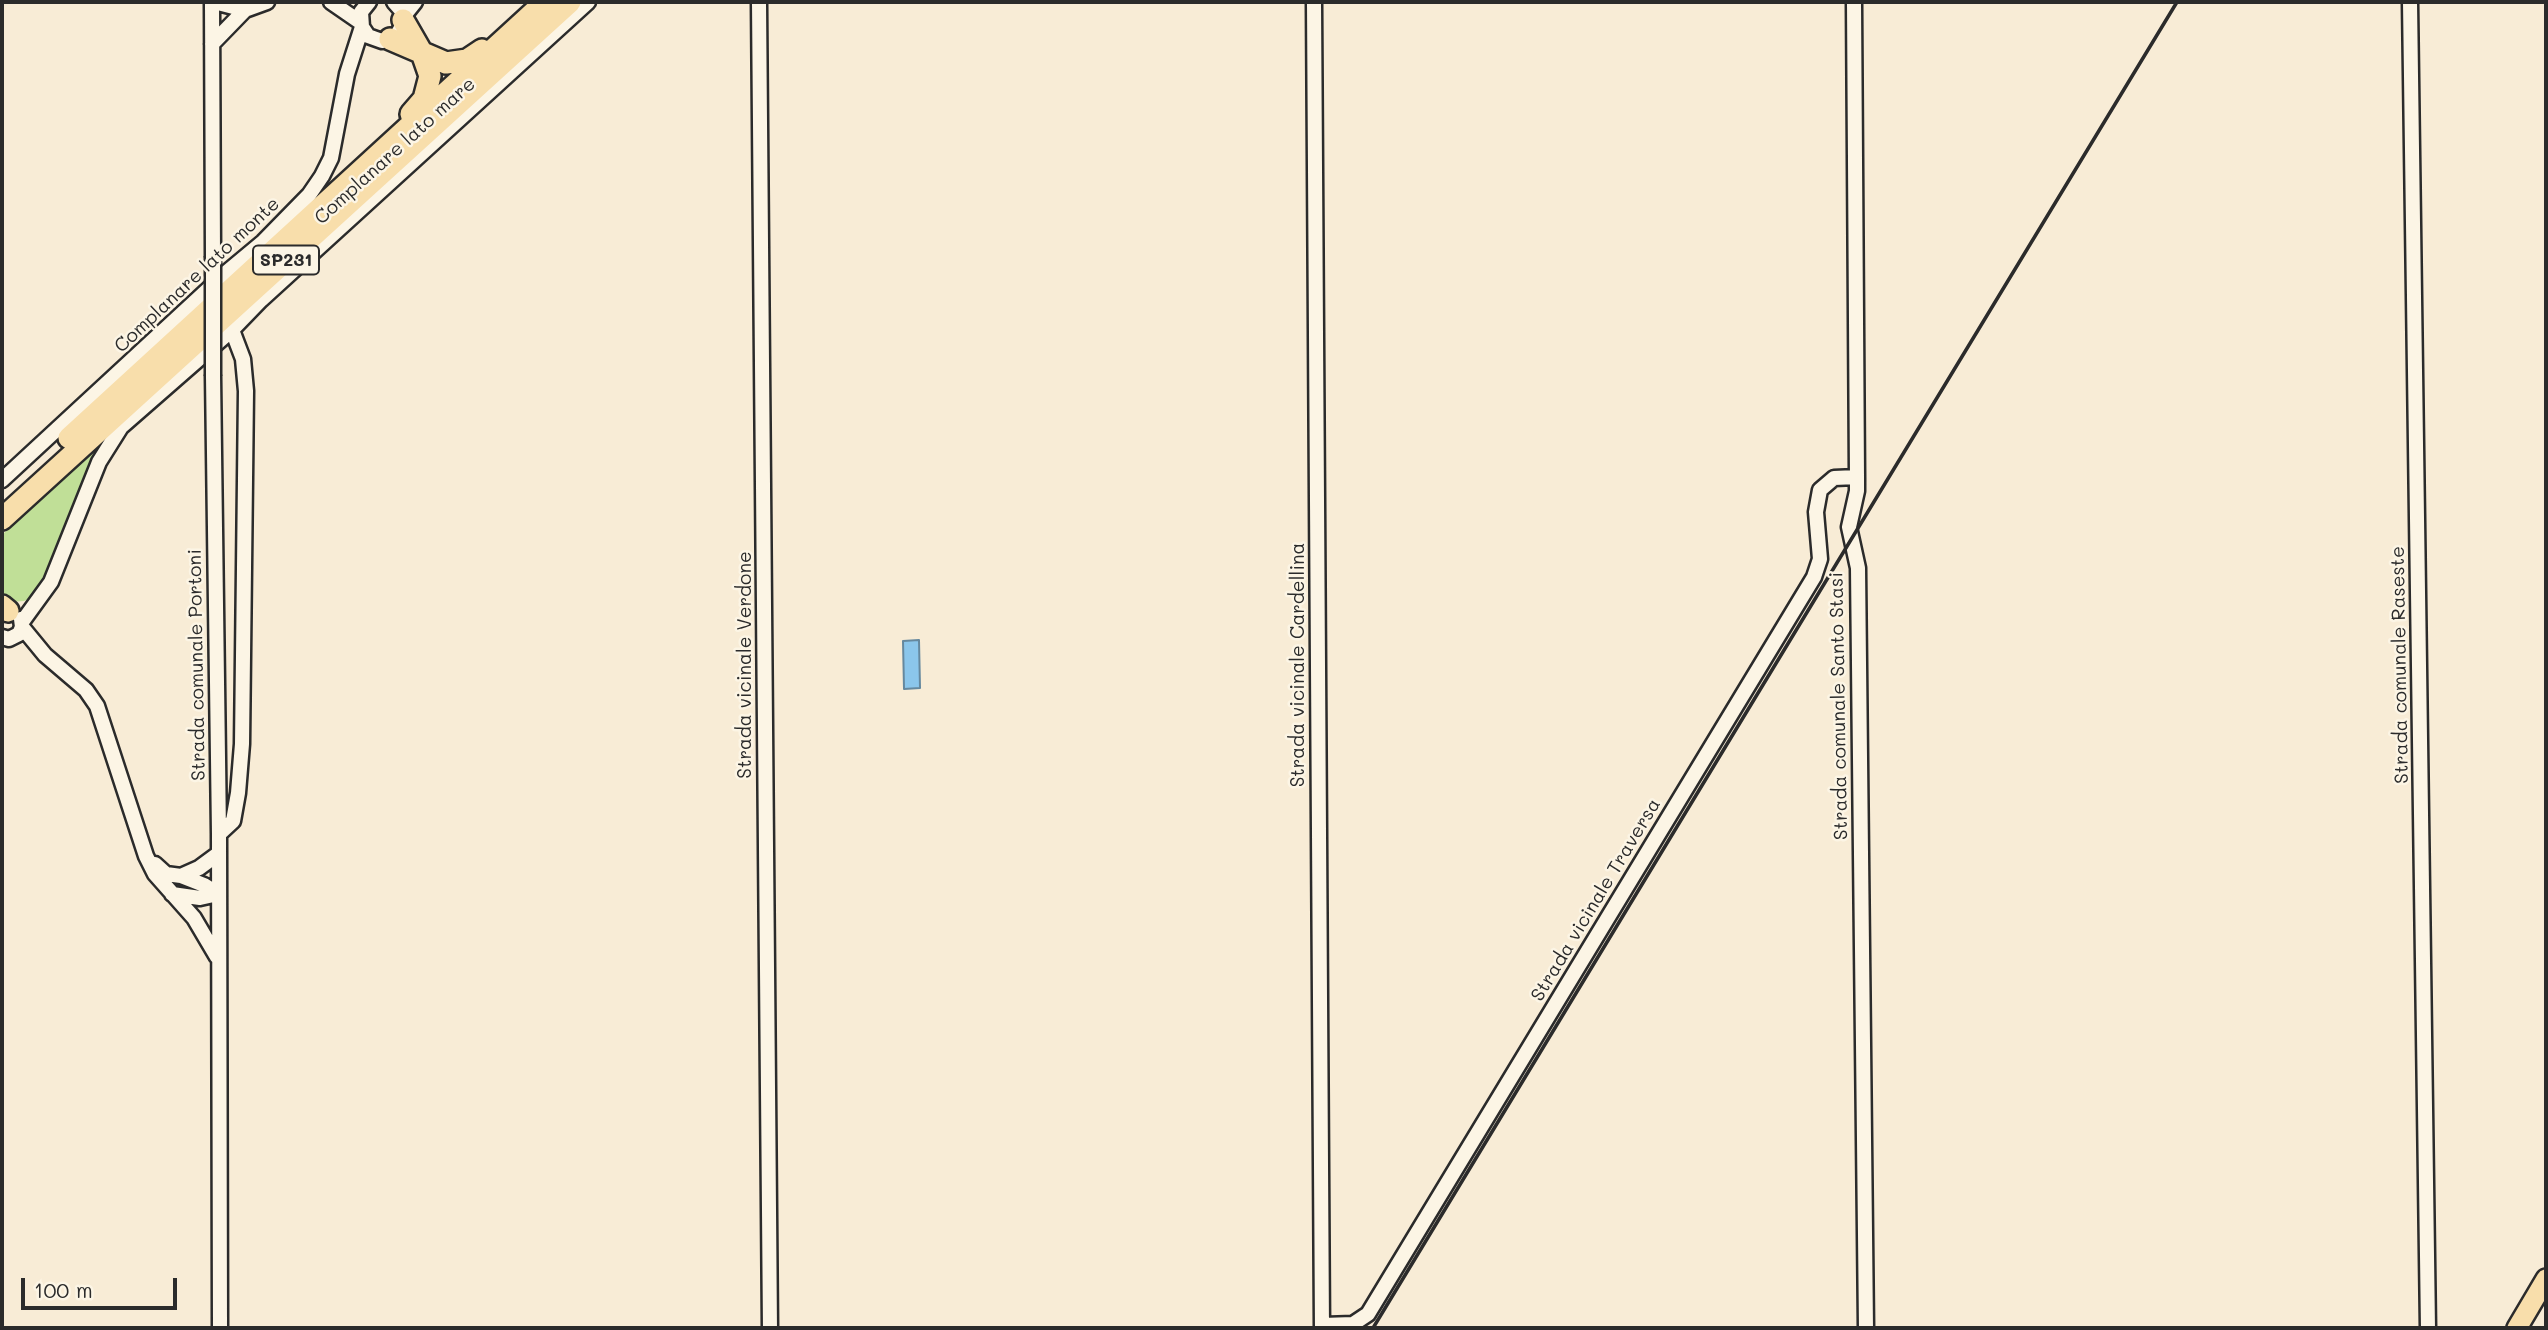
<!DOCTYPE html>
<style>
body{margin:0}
#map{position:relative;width:2548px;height:1330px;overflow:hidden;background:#f8ecd6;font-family:Mali,sans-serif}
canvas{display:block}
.frame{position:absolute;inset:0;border:4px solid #2b2b2b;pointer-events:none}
.scale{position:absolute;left:21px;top:1278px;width:156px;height:32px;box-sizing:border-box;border:4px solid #2b2b2b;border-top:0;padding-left:9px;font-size:21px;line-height:24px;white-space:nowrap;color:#2b2b2b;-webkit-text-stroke:5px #fcf5e5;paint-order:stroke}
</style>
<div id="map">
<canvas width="2548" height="1330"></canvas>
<div class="frame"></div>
<div class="scale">100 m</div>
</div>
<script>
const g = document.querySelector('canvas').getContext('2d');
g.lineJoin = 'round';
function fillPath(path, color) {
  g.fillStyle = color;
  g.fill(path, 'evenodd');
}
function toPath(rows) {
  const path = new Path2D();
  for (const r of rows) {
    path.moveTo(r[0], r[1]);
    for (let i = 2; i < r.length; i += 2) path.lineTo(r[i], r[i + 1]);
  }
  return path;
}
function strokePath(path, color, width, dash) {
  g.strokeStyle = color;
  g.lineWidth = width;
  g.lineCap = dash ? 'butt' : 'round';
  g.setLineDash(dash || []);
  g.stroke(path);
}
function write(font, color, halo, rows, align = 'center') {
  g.font = font + ' Mali,sans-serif';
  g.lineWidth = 5;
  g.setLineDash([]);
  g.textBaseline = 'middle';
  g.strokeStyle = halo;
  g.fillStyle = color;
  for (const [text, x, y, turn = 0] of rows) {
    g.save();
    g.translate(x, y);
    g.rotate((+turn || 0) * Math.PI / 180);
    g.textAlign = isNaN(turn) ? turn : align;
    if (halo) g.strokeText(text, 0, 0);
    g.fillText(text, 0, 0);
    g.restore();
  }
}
fillPath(toPath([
 [116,424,48,580,35,596,24,601,11,602,2,598,2,535]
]), '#c0df97');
const water = toPath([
 [919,640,920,688,904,689,903,641,919,640]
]);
fillPath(water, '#8bc6eb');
strokePath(water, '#65889e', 2);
const minor = toPath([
 [212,2,213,256],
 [214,2,245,10],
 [331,2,360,22],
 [369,2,361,12,362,27,368,36,382,41,397,35,403,24,402,11,394,2],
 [759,2,770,1328],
 [1314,2,1322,1328],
 [1854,2,1857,477,1857,491,1849,527,1858,568,1866,1328],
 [2410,2,2428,1328],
 [403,17,415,2],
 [212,44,245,10,267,2],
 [213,376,219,834,220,1328],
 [2,480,227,272,263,242,309,195,322,176,331,158,347,74,362,27],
 [22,622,51,582,99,462,121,427,232,330,261,300,588,2],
 [22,627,45,655,86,690,97,706,146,856,155,874,194,918,217,957],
 [2,637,9,639,19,634,22,627,21,619],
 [219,834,233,821,238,793,242,744,246,391,243,359,232,330],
 [155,864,166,874,181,876,204,885,218,894],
 [181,876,199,868,218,854],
 [172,894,200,898,218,894],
 [1323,1325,1353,1324,1368,1314,1814,577,1820,559,1816,512,1820,490,1834,478,1857,477]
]);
const major = toPath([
 [2517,1328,2546,1279]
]);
const highway = toPath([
 [403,20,422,53,430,76,424,99,411,114],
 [390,39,446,63,467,60,482,50],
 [69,438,545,2],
 [2,519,570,2],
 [2,606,8,611]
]);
strokePath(minor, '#2b2b2b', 19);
strokePath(major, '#2b2b2b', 24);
strokePath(highway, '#2b2b2b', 26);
strokePath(minor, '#fcf5e5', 14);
strokePath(major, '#f8deab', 19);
strokePath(highway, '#f8deab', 21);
strokePath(toPath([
 [1373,1328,2177,2]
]), '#2b2b2b', 3.5);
const minorBridge = toPath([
 [213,376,213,256]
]);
strokePath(minorBridge, '#2b2b2b', 19, []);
strokePath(minorBridge, '#fcf5e5', 14);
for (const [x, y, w] of [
 [286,260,66]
]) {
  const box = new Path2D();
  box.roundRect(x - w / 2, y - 14.5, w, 29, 5);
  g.fillStyle = '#fcf5e5';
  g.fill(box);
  strokePath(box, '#2b2b2b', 2);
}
write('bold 18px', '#2b2b2b', null, [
 ["SP231",286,260]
]);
write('19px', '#2b2b2b', '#fcf5e5', [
 ["Complanare lato mare",395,151,-42],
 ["Complanare lato monte",197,275,-43],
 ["Strada comunale Portoni",197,665,-91],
 ["Strada vicinale Verdone",745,665,-90],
 ["Strada vicinale Cardellina",1298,665,-90],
 ["Strada comunale Raseste",2400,665,-91],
 ["Strada comunale Santo Stasi",1839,706,-91],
 ["Strada vicinale Traversa",1596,900,-59]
]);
</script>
